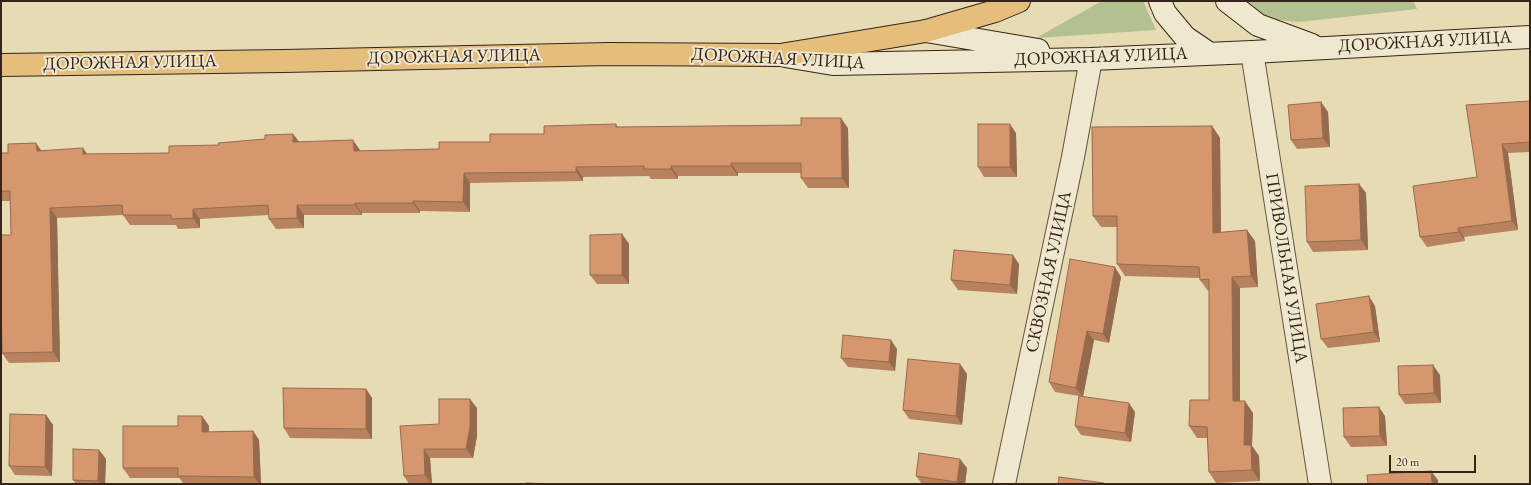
<!DOCTYPE html>
<meta charset="utf-8">
<style>
body{margin:0}
#map{position:relative;width:1531px;height:485px;overflow:hidden;background:#e7dbb4;font-family:"EB Garamond",serif}
canvas{display:block}
.frame{position:absolute;inset:0;border:2px solid #35241c;pointer-events:none}
.scale{position:absolute;left:1389px;top:455px;width:87px;height:18px;box-sizing:border-box;border:2px solid #35241c;border-top:0;padding-left:5px;font-size:12px;line-height:14px;white-space:nowrap;color:#35241c;-webkit-text-stroke:3px #efe8ce;paint-order:stroke}
</style>
<div id="map">
<canvas width="1531" height="485"></canvas>
<div class="frame"></div>
<div class="scale">20 m</div>
</div>
<script>
const g = document.querySelector('canvas').getContext('2d');
g.lineJoin = 'round';
function fillPath(path, color) {
  g.fillStyle = color;
  g.fill(path, 'evenodd');
}
function toPath(rows) {
  const path = new Path2D();
  for (const r of rows) {
    path.moveTo(r[0], r[1]);
    for (let i = 2; i < r.length; i += 2) path.lineTo(r[i], r[i + 1]);
  }
  return path;
}
function strokePath(path, color, width, dash) {
  g.strokeStyle = color;
  g.lineWidth = width;
  g.lineCap = dash ? 'butt' : 'round';
  g.setLineDash(dash || []);
  g.stroke(path);
}
function write(font, color, halo, rows, align = 'center') {
  g.font = font + ' "EB Garamond",serif';
  g.lineWidth = 4;
  g.setLineDash([]);
  g.textBaseline = 'middle';
  g.strokeStyle = halo;
  g.fillStyle = color;
  for (const [text, x, y, turn = 0] of rows) {
    g.save();
    g.translate(x, y);
    g.rotate((+turn || 0) * Math.PI / 180);
    g.textAlign = isNaN(turn) ? turn : align;
    if (halo) g.strokeText(text, 0, 0);
    g.fillText(text, 0, 0);
    g.restore();
  }
}
fillPath(toPath([
 [1102,1,1143,1,1156,30,1036,38],
 [1242,1,1413,1,1417,9,1299,22,1269,19]
]), '#b3c18f');
const minor = toPath([
 [1252,52,1320,484],
 [1004,484,1073,157,1091,59]
]);
const secondary = toPath([
 [1160,1,1165,13,1185,37,1210,54],
 [1227,1,1258,25,1312,45],
 [926,31,1038,50],
 [785,56,833,64,1091,59,1252,52,1530,37]
]);
const primary = toPath([
 [1,65,284,61,609,54,780,55,926,31,995,11,1019,1]
]);
strokePath(minor, '#625242', 24);
strokePath(secondary, '#35241c', 24);
strokePath(primary, '#35241c', 24);
strokePath(minor, '#efe8ce', 22);
strokePath(secondary, '#efe8ce', 22);
strokePath(primary, '#e4be7a', 22);
fillPath(toPath([
 [1530,101,1530,152,1508,153,1518,230,1464,237,1465,241,1427,247,1420,237,1477,177],
 [1321,102,1328,112,1330,147,1297,149,1291,140],
 [616,124,618,127,848,128,849,188,808,188,801,178,801,173,738,173,738,176,678,176,678,179,651,179,649,176,583,177,583,181,470,183,470,212,420,211,420,213,362,213,362,215,304,215,304,228,276,229,269,219,269,215,200,219,200,228,178,229,176,225,130,225,123,215,57,218,60,362,9,363,2,353,11,235,10,201,1,201,1,153,8,153,36,143,41,151,87,154,169,153,219,145,265,139,293,134,299,142,360,150,360,151,439,149,490,142,544,134],
 [1212,126,1220,138,1221,232,1255,241,1258,287,1240,288,1240,401,1253,413,1252,446,1259,456,1260,481,1216,483,1209,472,1207,438,1197,438,1189,426,1209,400,1209,291,1208,291,1200,280,1200,278,1125,276,1117,264,1117,227,1101,227,1093,216],
 [1016,133,1017,177,984,177,978,167],
 [1359,184,1366,193,1368,250,1313,252,1307,242],
 [622,234,629,244,629,284,597,284,590,275],
 [1019,264,1017,294,958,290,951,280],
 [1121,277,1109,343,1094,340,1083,396,1135,412,1131,442,1081,435,1075,426,1079,396,1055,392,1049,382],
 [1375,306,1380,342,1328,348,1321,339],
 [897,349,895,371,848,367,841,358],
 [960,364,967,374,962,425,909,419,903,410],
 [1440,375,1441,403,1405,404,1399,395],
 [366,389,372,398,372,439,290,438,284,428],
 [477,408,477,436,473,458,430,458,432,484,409,484,404,476,439,424],
 [46,415,53,425,52,476,15,475,9,466],
 [202,416,209,426,209,432,253,431,259,440,261,484,184,484,179,478,130,478,123,468,178,426],
 [1385,416,1387,446,1351,447,1344,437],
 [99,450,106,459,105,484,76,484,73,480],
 [967,468,965,484,922,484,916,476]
]), '#b8825f');
fillPath(toPath([
 [1321,102,1328,112,1330,147,1323,138],
 [841,118,848,128,849,188,842,178],
 [1010,124,1016,133,1017,177,1010,167],
 [1212,126,1220,138,1221,244,1213,233],
 [293,134,300,143,293,142],
 [353,140,360,150,361,161,354,151],
 [36,143,43,153,37,151],
 [1502,144,1508,153,1518,230,1512,221],
 [83,148,90,158,83,154],
 [731,163,738,173,738,176,731,166],
 [671,166,678,176,678,179,671,169],
 [576,167,583,177,583,181,576,172],
 [464,173,470,183,470,212,463,202],
 [1359,184,1366,193,1368,250,1361,240],
 [413,201,420,211,420,213,413,203],
 [355,203,362,213,362,215,355,205],
 [297,205,304,215,304,228,297,218],
 [50,208,57,218,60,362,53,352],
 [193,209,200,219,200,228,193,218],
 [1458,228,1464,237,1465,241,1459,232],
 [1247,230,1255,241,1258,287,1251,276],
 [622,234,629,244,629,284,622,275],
 [1013,255,1019,264,1017,294,1010,285],
 [1115,267,1121,277,1109,343,1103,334],
 [1232,277,1240,288,1240,412,1233,401],
 [1369,296,1375,306,1380,342,1374,332],
 [1087,331,1094,340,1083,397,1076,388],
 [891,340,897,349,895,371,889,362],
 [960,364,967,374,962,425,956,416],
 [1433,365,1440,375,1441,403,1434,393],
 [366,389,372,398,372,439,366,429],
 [470,399,477,408,477,436,473,458,466,449],
 [1245,401,1253,413,1252,446,1259,456,1260,481,1252,470,1244,445],
 [1129,403,1135,412,1131,442,1125,433],
 [1379,407,1385,416,1387,446,1380,436],
 [46,415,53,425,52,476,45,467],
 [202,416,209,426,208,441,202,432],
 [253,431,259,440,261,484,259,484,254,477],
 [424,449,430,458,432,484,425,475],
 [99,450,106,459,105,484,101,484,98,481],
 [960,459,967,468,965,484,958,484,957,482],
 [1431,471,1438,480,1438,484,1432,484]
]), '#966a4d');
const building = toPath([
 [1530,101,1530,142,1502,144,1512,221,1458,228,1459,232,1420,237,1413,186,1477,177,1466,105,1530,101],
 [1321,102,1323,138,1291,140,1288,105,1321,102],
 [801,118,841,118,842,178,801,178,801,163,731,163,731,166,671,166,671,169,644,169,644,166,576,167,576,172,464,173,463,202,413,201,413,203,355,203,355,205,297,205,297,218,269,219,268,205,193,209,193,218,171,219,171,215,123,215,122,205,50,208,53,352,2,353,1,298,1,235,11,235,10,191,1,191,1,153,8,153,8,144,36,143,37,151,83,148,83,154,169,153,169,146,219,145,218,143,265,139,265,135,293,134,293,142,353,140,354,151,439,149,439,142,490,142,490,134,544,134,544,126,616,124,616,127,801,125,801,118],
 [978,124,1010,124,1010,167,978,167,978,124],
 [1212,126,1213,233,1247,230,1251,276,1232,277,1233,401,1245,401,1244,445,1251,445,1252,470,1209,472,1207,427,1189,426,1190,400,1209,400,1209,279,1200,280,1199,267,1117,264,1117,216,1093,216,1092,127,1212,126],
 [1359,184,1361,240,1307,242,1305,186,1359,184],
 [622,234,622,275,590,275,590,235,622,234],
 [954,250,1013,255,1010,285,951,280,954,250],
 [1070,259,1115,267,1103,334,1087,331,1076,388,1049,382,1070,259],
 [1369,296,1374,332,1321,339,1316,304,1369,296],
 [843,335,891,340,889,362,841,358,843,335],
 [908,359,960,364,956,416,903,410,908,359],
 [1433,365,1434,393,1399,395,1398,366,1433,365],
 [283,388,366,389,366,429,284,428,283,388],
 [1079,396,1129,403,1125,433,1075,426,1079,396],
 [439,399,470,399,470,427,466,449,424,449,425,475,404,476,400,426,439,424,439,399],
 [1379,407,1380,436,1344,437,1343,408,1379,407],
 [10,414,46,415,45,467,9,466,10,414],
 [178,416,202,416,202,432,253,431,254,477,178,476,178,468,123,468,123,426,178,426,178,416],
 [73,449,99,450,98,481,73,480,73,449],
 [919,453,960,459,957,482,916,476,919,453],
 [1431,471,1432,484,1368,484,1367,475,1431,471],
 [1059,477,1104,483,1104,484,1058,484,1059,477],
 [527,483,550,484,527,484,527,483]
]);
fillPath(building, '#d6976e');
strokePath(building, '#966a4d', 1);
write('18px', '#35241c', '#efe8ce', [
 ["ДОРОЖНАЯ УЛИЦА",1425,42,-3],
 ["ДОРОЖНАЯ УЛИЦА",454,57,-1],
 ["ДОРОЖНАЯ УЛИЦА",1101,57,-2],
 ["ДОРОЖНАЯ УЛИЦА",778,59,3],
 ["ДОРОЖНАЯ УЛИЦА",130,63,-1],
 ["ПРИВОЛЬНАЯ УЛИЦА",1286,268,81],
 ["СКВОЗНАЯ УЛИЦА",1049,272,-78]
]);
</script>
